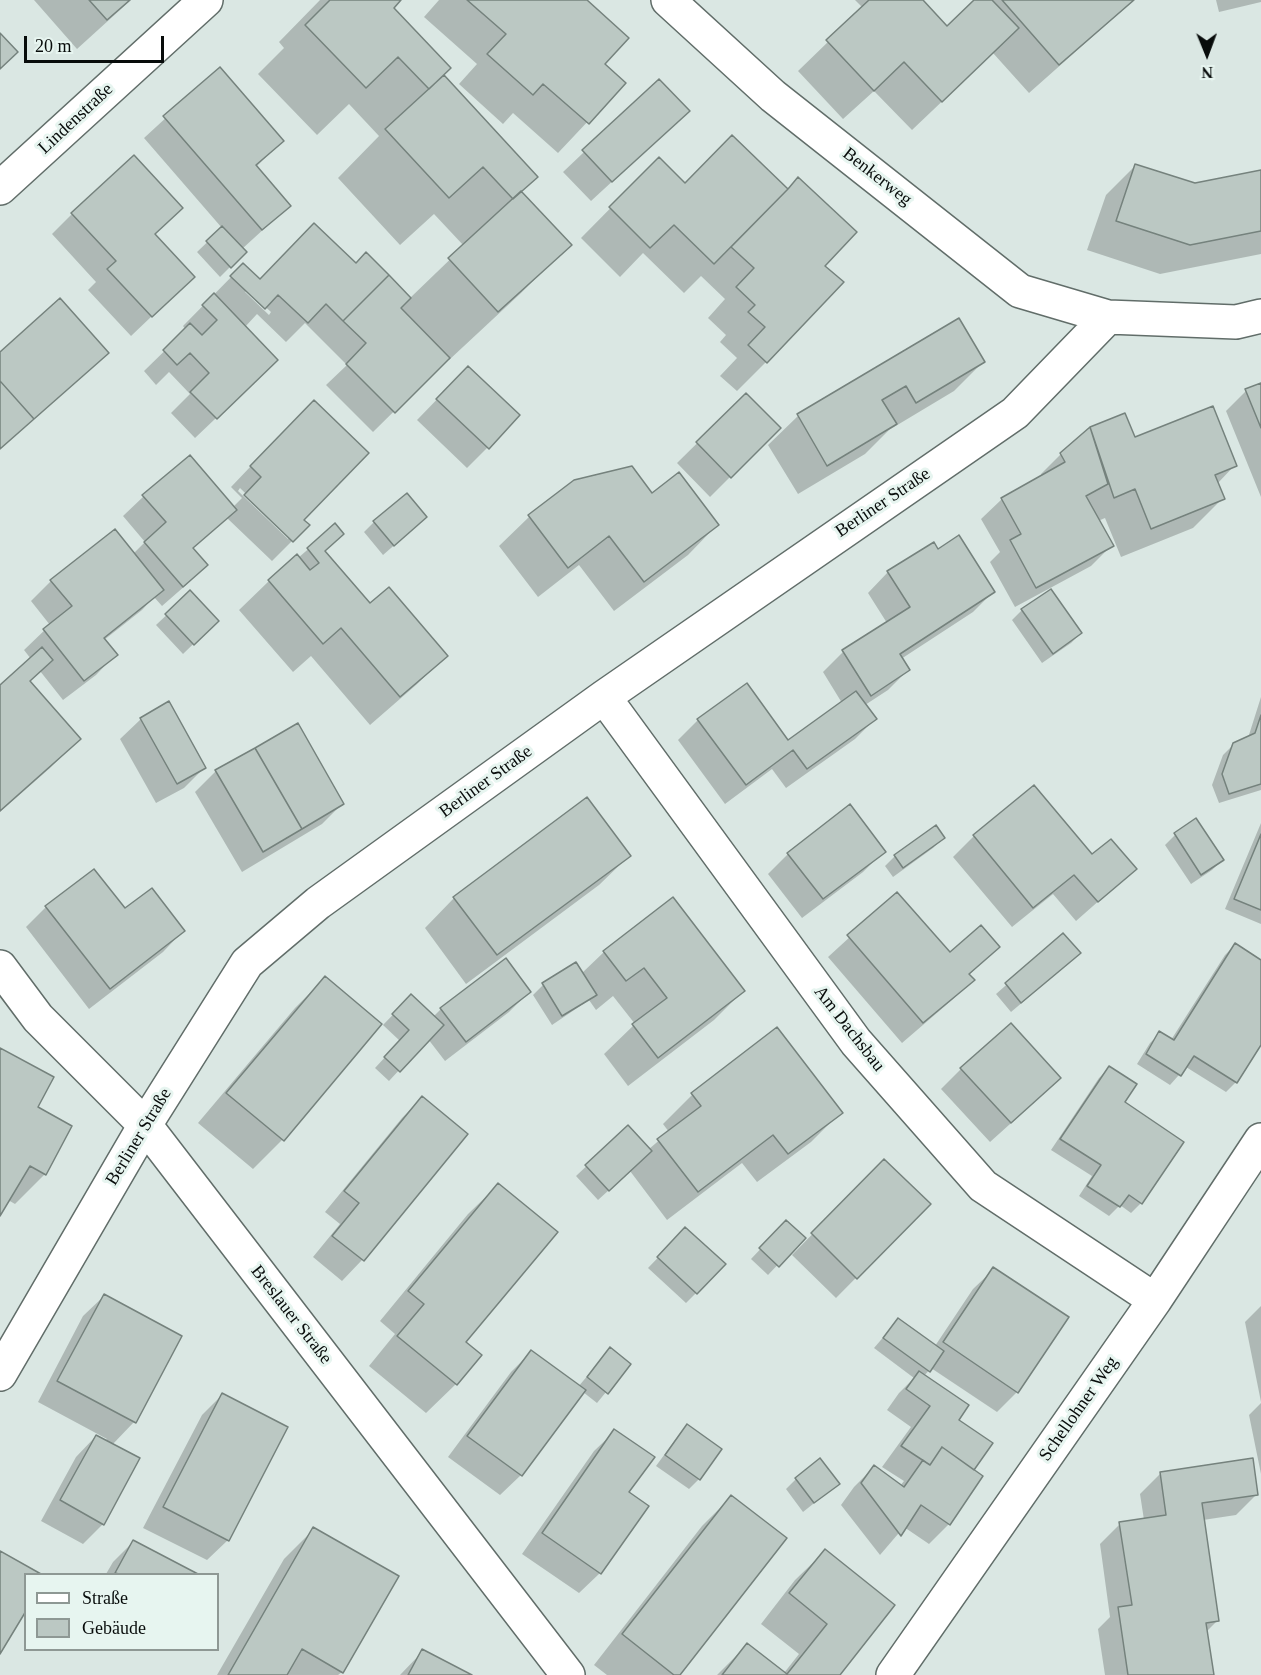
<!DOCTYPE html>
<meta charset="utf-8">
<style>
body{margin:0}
#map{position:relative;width:1261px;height:1675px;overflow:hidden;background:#dae7e3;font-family:Georgia,serif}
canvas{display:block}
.legend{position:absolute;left:24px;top:1573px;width:195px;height:78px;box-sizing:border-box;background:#e7f5f0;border:2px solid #8e9894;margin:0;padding:8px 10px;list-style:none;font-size:18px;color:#080c0b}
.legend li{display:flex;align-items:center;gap:12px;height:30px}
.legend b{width:30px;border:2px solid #8e9894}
.north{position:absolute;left:1177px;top:24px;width:60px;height:60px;-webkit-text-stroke:4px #e7f5f0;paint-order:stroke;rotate:179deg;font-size:16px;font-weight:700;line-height:24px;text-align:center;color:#080c0b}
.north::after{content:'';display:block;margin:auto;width:21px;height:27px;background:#080c0b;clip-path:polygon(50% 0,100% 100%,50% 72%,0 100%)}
.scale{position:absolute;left:24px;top:36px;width:140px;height:27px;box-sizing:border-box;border:3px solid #080c0b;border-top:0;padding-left:8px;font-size:18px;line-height:21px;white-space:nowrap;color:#080c0b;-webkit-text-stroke:4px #e7f5f0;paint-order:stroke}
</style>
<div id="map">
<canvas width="1261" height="1675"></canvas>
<ul class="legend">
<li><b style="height:8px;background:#fff"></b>Straße</li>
<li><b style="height:16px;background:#bbc8c3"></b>Gebäude</li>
</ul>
<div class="north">N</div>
<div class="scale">20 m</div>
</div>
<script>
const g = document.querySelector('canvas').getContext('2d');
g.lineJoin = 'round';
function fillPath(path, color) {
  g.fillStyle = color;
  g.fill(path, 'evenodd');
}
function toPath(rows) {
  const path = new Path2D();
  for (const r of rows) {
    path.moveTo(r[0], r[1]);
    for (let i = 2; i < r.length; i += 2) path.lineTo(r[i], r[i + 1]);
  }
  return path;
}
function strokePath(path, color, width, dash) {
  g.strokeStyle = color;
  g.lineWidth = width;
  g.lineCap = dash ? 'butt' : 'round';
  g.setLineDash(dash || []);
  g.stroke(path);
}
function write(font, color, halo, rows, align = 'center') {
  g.font = font + ' Georgia,serif';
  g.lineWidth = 6;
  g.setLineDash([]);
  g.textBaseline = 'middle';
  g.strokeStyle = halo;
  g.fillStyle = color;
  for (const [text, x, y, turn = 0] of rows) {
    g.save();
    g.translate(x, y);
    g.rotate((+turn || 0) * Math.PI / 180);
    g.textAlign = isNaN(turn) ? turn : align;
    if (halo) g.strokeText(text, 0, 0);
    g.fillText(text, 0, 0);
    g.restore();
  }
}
fillPath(toPath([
 [34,0,131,0,77,49],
 [320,0,399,0,392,8,442,75,536,177,521,192,569,245,521,293,449,360,448,358,373,432,326,385,347,365,305,323,286,342,257,314,245,327,256,380,195,438,171,413,190,394,169,372,156,385,144,371,186,330,183,326,243,265,260,281,355,265,410,298,464,246,434,214,400,245,338,178,379,136,349,104,317,135,258,74,284,48,279,42],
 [247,290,271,312,269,315,245,292],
 [439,0,585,0,603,65,624,83,558,153,513,113,503,124,459,84,477,64,424,17],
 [855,0,920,0,947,28,976,0,1134,0,1029,93,993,53,912,130,874,91,843,119,798,71,863,8],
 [1216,0,1261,0,1261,2,1219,12],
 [219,69,282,141,256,167,289,206,242,249,245,252,220,277,197,252,222,228,144,138],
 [659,81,667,131,591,201,563,172],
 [659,159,685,185,787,190,798,179,823,266,766,362,737,391,720,376,737,358,720,342,726,335,708,318,725,299,701,276,684,293,643,253,620,277,581,238],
 [1135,166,1194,185,1261,171,1261,254,1160,274,1087,250,1106,195],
 [72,214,153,234,193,277,131,336,88,290,96,282,52,234],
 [958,320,983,362,954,391,889,430,865,454,798,494,768,445,798,416],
 [1261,385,1261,497,1226,411,1246,391],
 [448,388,488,447,467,468,417,420],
 [746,395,779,428,710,497,677,463],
 [293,422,302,520,308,525,272,561,227,518,192,549,206,565,186,585,162,606,154,597,142,610,104,640,116,654,96,675,63,700,40,671,29,682,79,739,50,768,0,812,0,687,31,659,24,650,50,625,31,601,51,581,133,554,145,542,123,516,144,496,233,507,242,498,231,487],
 [240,488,290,537,288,539,238,491],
 [1091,428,1235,465,1217,484,1223,498,1193,528,1121,557,1105,518,1098,521,1112,545,1091,566,1015,607,990,562,1000,552,981,519,1002,499,1042,477,1041,474,1061,454],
 [575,481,652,495,717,525,688,555,614,611,579,565,538,597,499,546,529,517],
 [374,522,415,527,383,555,364,532],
 [335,526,342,534,324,552,370,605,446,656,416,685,370,725,311,656,293,672,239,610,269,581,297,556,298,558],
 [938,551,993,592,973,612,901,659,908,670,888,690,865,705,875,719,855,739,786,788,772,769,725,804,678,740,698,720,788,742,842,703,823,672,843,652,887,623,868,593,888,572],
 [190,593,217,621,183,654,156,625],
 [1022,610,1081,633,1071,643,1042,663,1012,620],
 [1261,697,1261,790,1219,803,1212,785,1223,755,1234,744,1248,738],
 [141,719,204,768,184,788,156,803,120,739],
 [298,725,342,804,322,824,242,872,195,792,216,771],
 [1034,787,1092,856,1135,869,1076,921,1053,894,1012,927,953,857,974,836],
 [1196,820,1222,860,1212,870,1191,884,1165,845,1175,835],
 [1261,823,1261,924,1225,909],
 [935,827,943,838,933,848,893,877,885,866,895,856],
 [884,851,863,872,802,918,768,874,788,854],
 [629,856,599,885,466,984,425,928,454,898],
 [897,894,950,954,998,947,969,975,973,980,952,1000,902,1043,828,957],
 [46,907,124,910,183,931,163,952,89,1009,26,927],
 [1063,935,1069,963,1011,1012,996,994],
 [1235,945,1261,962,1261,1043,1236,1082,1226,1092,1186,1067,1170,1085,1137,1064,1150,1043,1160,1033,1171,1040,1225,955],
 [604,952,743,991,714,1020,628,1086,604,1054,635,1024,613,996,596,1010,589,1000,552,1025,533,995,543,985,576,964,582,973],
 [325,978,380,1024,282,1140,253,1169,198,1123,295,1008],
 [529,992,509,1012,445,1061,428,1039,389,1081,375,1068,400,1041,383,1025,411,996,433,1017,441,1009],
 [777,1030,841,1112,811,1142,757,1182,742,1163,667,1220,630,1171,598,1200,576,1176,628,1127,649,1149,669,1132,663,1124,692,1095],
 [0,1049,36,1108,70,1127,45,1174,15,1204,8,1200,0,1213],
 [1109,1068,1123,1103,1141,1203,1131,1213,1120,1205,1109,1216,1079,1196,1092,1176,1051,1150,1099,1078],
 [961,1069,1039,1098,990,1142,941,1089],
 [422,1098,466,1134,362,1260,342,1281,313,1257,340,1224,325,1212,402,1118],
 [884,1161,929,1204,836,1298,792,1255],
 [498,1185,456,1384,426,1413,369,1366,395,1334,380,1321,468,1214],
 [786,1222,803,1238,768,1275,751,1259],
 [676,1239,696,1293,686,1303,648,1268],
 [994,1269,1017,1392,997,1412,931,1368,924,1376,957,1420,972,1470,949,1524,929,1544,904,1527,880,1555,841,1505,854,1487,874,1467,900,1486,904,1481,882,1467,911,1427,887,1410,899,1393,914,1378,874,1348,898,1320,935,1346,973,1289],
 [104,1296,180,1337,134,1422,112,1445,103,1524,83,1544,41,1521,76,1457,96,1436,105,1441,107,1439,38,1402,83,1316],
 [1261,1306,1261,1402,1245,1322],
 [610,1349,629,1364,597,1403,583,1392,521,1475,500,1495,448,1457,511,1372,531,1352,578,1387],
 [222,1395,228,1540,207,1560,143,1528,202,1415],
 [1261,1403,1261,1474,1249,1415],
 [688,1426,720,1450,699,1479,689,1489,656,1466,678,1436],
 [615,1431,627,1492,647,1506,600,1573,579,1593,522,1554,594,1451],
 [1161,1473,1256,1495,1236,1515,1203,1520,1218,1620,1206,1632,1213,1675,1103,1675,1105,1675,1098,1629,1110,1617,1100,1544,1120,1524,1144,1520,1140,1494],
 [796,1479,838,1484,803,1512,786,1489],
 [731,1497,678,1675,607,1675,594,1665,702,1526],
 [314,1529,342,1672,338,1675,217,1675,284,1559],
 [134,1541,195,1574,106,1574,113,1562],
 [825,1551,838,1675,717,1675,747,1645,784,1673,799,1654,761,1624,795,1580],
 [423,1651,469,1675,400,1675]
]), '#0003');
const building = toPath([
 [89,0,130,0,107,20,89,0],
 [330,0,401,0,394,8,451,68,429,89,398,57,366,88,305,25,330,0],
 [467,0,587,0,629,38,605,64,626,83,589,124,543,84,533,95,487,54,506,34,467,0],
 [869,0,923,0,947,26,974,0,992,0,1019,28,942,102,904,62,874,91,826,40,869,0],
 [1002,0,1134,0,1059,65,1002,0],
 [0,33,18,52,0,69,0,33],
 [220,67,284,141,256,165,291,206,262,230,163,116,220,67],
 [444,75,538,177,513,199,483,167,449,198,385,129,444,75],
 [659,79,690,111,612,182,582,150,659,79],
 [732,135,788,189,714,264,674,225,650,248,609,207,659,157,685,183,732,135],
 [134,155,183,208,155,234,195,277,152,317,107,269,116,261,71,213,134,155],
 [1135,164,1195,183,1261,170,1261,231,1190,245,1116,221,1135,164],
 [798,177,857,232,825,266,844,282,767,363,748,345,765,327,748,312,755,305,736,287,754,268,731,247,788,189,798,177],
 [521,191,572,245,498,312,448,258,521,191],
 [314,223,356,263,366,252,389,275,343,321,326,304,308,323,278,295,265,309,230,276,243,263,260,279,314,223],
 [222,226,247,252,231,268,206,241,222,226],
 [389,275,411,298,401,308,450,358,395,413,346,364,366,343,343,321,389,275],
 [214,293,278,360,217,419,190,392,209,373,190,353,177,365,163,350,190,323,202,335,217,320,202,305,214,293],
 [60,298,109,353,34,419,0,381,0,352,60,298],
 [959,318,985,362,916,403,906,386,882,400,897,424,827,466,797,414,959,318],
 [468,366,520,415,489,449,436,399,468,366],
 [0,381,34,419,0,449,0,381],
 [1261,383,1261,428,1245,389,1261,383],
 [746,393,781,428,731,478,696,442,746,393],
 [314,400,369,453,304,520,310,525,293,542,244,495,261,477,250,466,314,400],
 [1213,406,1237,466,1215,475,1225,499,1151,529,1135,489,1114,498,1090,427,1125,413,1135,437,1213,406],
 [1090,427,1108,484,1086,496,1114,546,1036,588,1010,540,1021,534,1001,498,1065,462,1060,453,1090,427],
 [190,455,237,510,193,548,208,565,183,587,144,542,166,522,142,495,190,455],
 [632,466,652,493,679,472,719,525,644,582,609,536,568,568,528,515,574,480,632,466],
 [407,493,427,517,394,546,373,521,407,493],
 [335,523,344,534,325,551,370,603,389,587,448,656,400,697,341,628,323,644,268,580,297,554,310,570,319,563,307,548,335,523],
 [115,529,164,590,104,638,118,655,84,681,43,629,72,606,50,580,115,529],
 [959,535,995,592,900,654,910,670,871,696,842,650,910,607,887,571,934,542,938,549,959,535],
 [1051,589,1082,633,1053,654,1021,609,1051,589],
 [190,590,219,621,194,645,165,614,190,590],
 [42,647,53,660,30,681,81,739,0,811,0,685,42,647],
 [747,683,788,740,856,691,877,719,807,769,793,750,746,785,697,719,747,683],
 [169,701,206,768,177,784,140,718,169,701],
 [1261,715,1261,784,1229,794,1222,774,1233,743,1255,733,1261,715],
 [298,723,344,804,302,829,255,748,298,723],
 [255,748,302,829,263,852,215,770,255,748],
 [1034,785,1092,854,1111,839,1137,869,1098,902,1074,875,1033,908,973,835,1034,785],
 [587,797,631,856,497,955,453,897,587,797],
 [850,804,886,852,823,899,787,853,850,804],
 [1196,818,1224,860,1201,875,1174,833,1196,818],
 [936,825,945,838,903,868,894,855,936,825],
 [1261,834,1261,910,1234,899,1261,834],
 [94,869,125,908,152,888,185,931,110,989,45,906,94,869],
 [897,892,950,952,981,925,1000,947,969,974,975,980,923,1023,847,935,897,892],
 [673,897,745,991,658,1058,632,1024,667,998,644,968,626,981,603,951,673,897],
 [1063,933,1081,953,1021,1003,1005,983,1063,933],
 [1235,943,1261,960,1261,1045,1237,1083,1194,1056,1181,1076,1146,1054,1159,1031,1174,1040,1235,943],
 [506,958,531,992,466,1042,440,1008,506,958],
 [576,962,597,995,562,1016,542,983,576,962],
 [325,976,382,1024,284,1141,226,1093,325,976],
 [411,994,444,1025,400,1072,384,1057,409,1030,392,1014,411,994],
 [1011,1023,1061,1078,1011,1123,960,1068,1011,1023],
 [777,1027,843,1113,788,1154,773,1135,698,1192,657,1139,701,1106,691,1093,777,1027],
 [0,1048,54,1077,38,1107,72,1126,46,1175,30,1166,0,1216,0,1048],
 [1109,1066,1137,1084,1125,1102,1184,1142,1142,1204,1129,1195,1120,1207,1087,1186,1101,1165,1060,1139,1109,1066],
 [422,1096,468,1134,364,1261,332,1236,359,1203,344,1191,422,1096],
 [628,1125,652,1151,609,1191,585,1165,628,1125],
 [884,1159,931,1204,857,1279,811,1233,884,1159],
 [498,1183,558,1232,466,1342,482,1355,457,1385,397,1336,424,1304,408,1291,498,1183],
 [786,1220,806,1238,779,1267,759,1248,786,1220],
 [685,1227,726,1264,697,1294,657,1257,685,1227],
 [993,1267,1069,1317,1018,1393,943,1342,993,1267],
 [104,1294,182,1336,136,1423,57,1381,104,1294],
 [898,1318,944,1351,930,1372,883,1338,898,1318],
 [610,1347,631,1364,608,1394,587,1377,610,1347],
 [531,1350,586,1390,522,1476,467,1436,531,1350],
 [919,1371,969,1405,959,1420,993,1443,974,1470,942,1447,930,1465,901,1446,930,1406,906,1389,919,1371],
 [222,1393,288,1427,229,1541,163,1507,222,1393],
 [687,1424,722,1449,700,1480,665,1455,687,1424],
 [614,1429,655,1457,629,1492,649,1506,601,1574,542,1533,614,1429],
 [96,1435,140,1458,104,1525,60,1500,96,1435],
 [942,1447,983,1476,950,1525,921,1505,901,1536,861,1483,874,1465,904,1487,923,1460,930,1465,942,1447],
 [820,1458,840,1484,814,1503,795,1478,820,1458],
 [1253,1458,1258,1495,1202,1503,1219,1621,1206,1623,1214,1675,1128,1675,1118,1607,1132,1605,1119,1522,1166,1515,1160,1472,1253,1458],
 [731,1495,787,1538,680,1675,674,1675,622,1634,731,1495],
 [313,1527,399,1576,343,1673,302,1649,287,1675,228,1675,313,1527],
 [133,1540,198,1574,119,1574,115,1573,133,1540],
 [825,1549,895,1605,840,1675,722,1675,747,1643,787,1674,827,1624,789,1593,825,1549],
 [0,1551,41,1574,26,1574,26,1611,0,1654,0,1551],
 [422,1649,472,1675,408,1675,422,1649]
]);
fillPath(building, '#bbc8c3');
strokePath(building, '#75827d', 1.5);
const minor = toPath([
 [668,0,773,96,1020,291,1108,317,1236,322,1261,316],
 [0,188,206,0],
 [604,697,856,1042,983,1186,1155,1300],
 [0,967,38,1018,145,1125,568,1675],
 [0,1374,145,1125,247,963,318,903,604,697,1015,413,1108,317],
 [893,1675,1155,1300,1261,1140]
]);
strokePath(minor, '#616d69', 36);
strokePath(minor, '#fff', 33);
write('18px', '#080c0b', '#e7f5f0', [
 ["Lindenstraße",76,119,-43],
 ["Benkerweg",877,177,38],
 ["Berliner Straße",883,503,-34],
 ["Berliner Straße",486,782,-36],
 ["Am Dachsbau",849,1029,52],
 ["Berliner Straße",139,1137,-59],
 ["Breslauer Straße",291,1315,52],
 ["Schellohner Weg",1079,1409,-55]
]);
</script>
